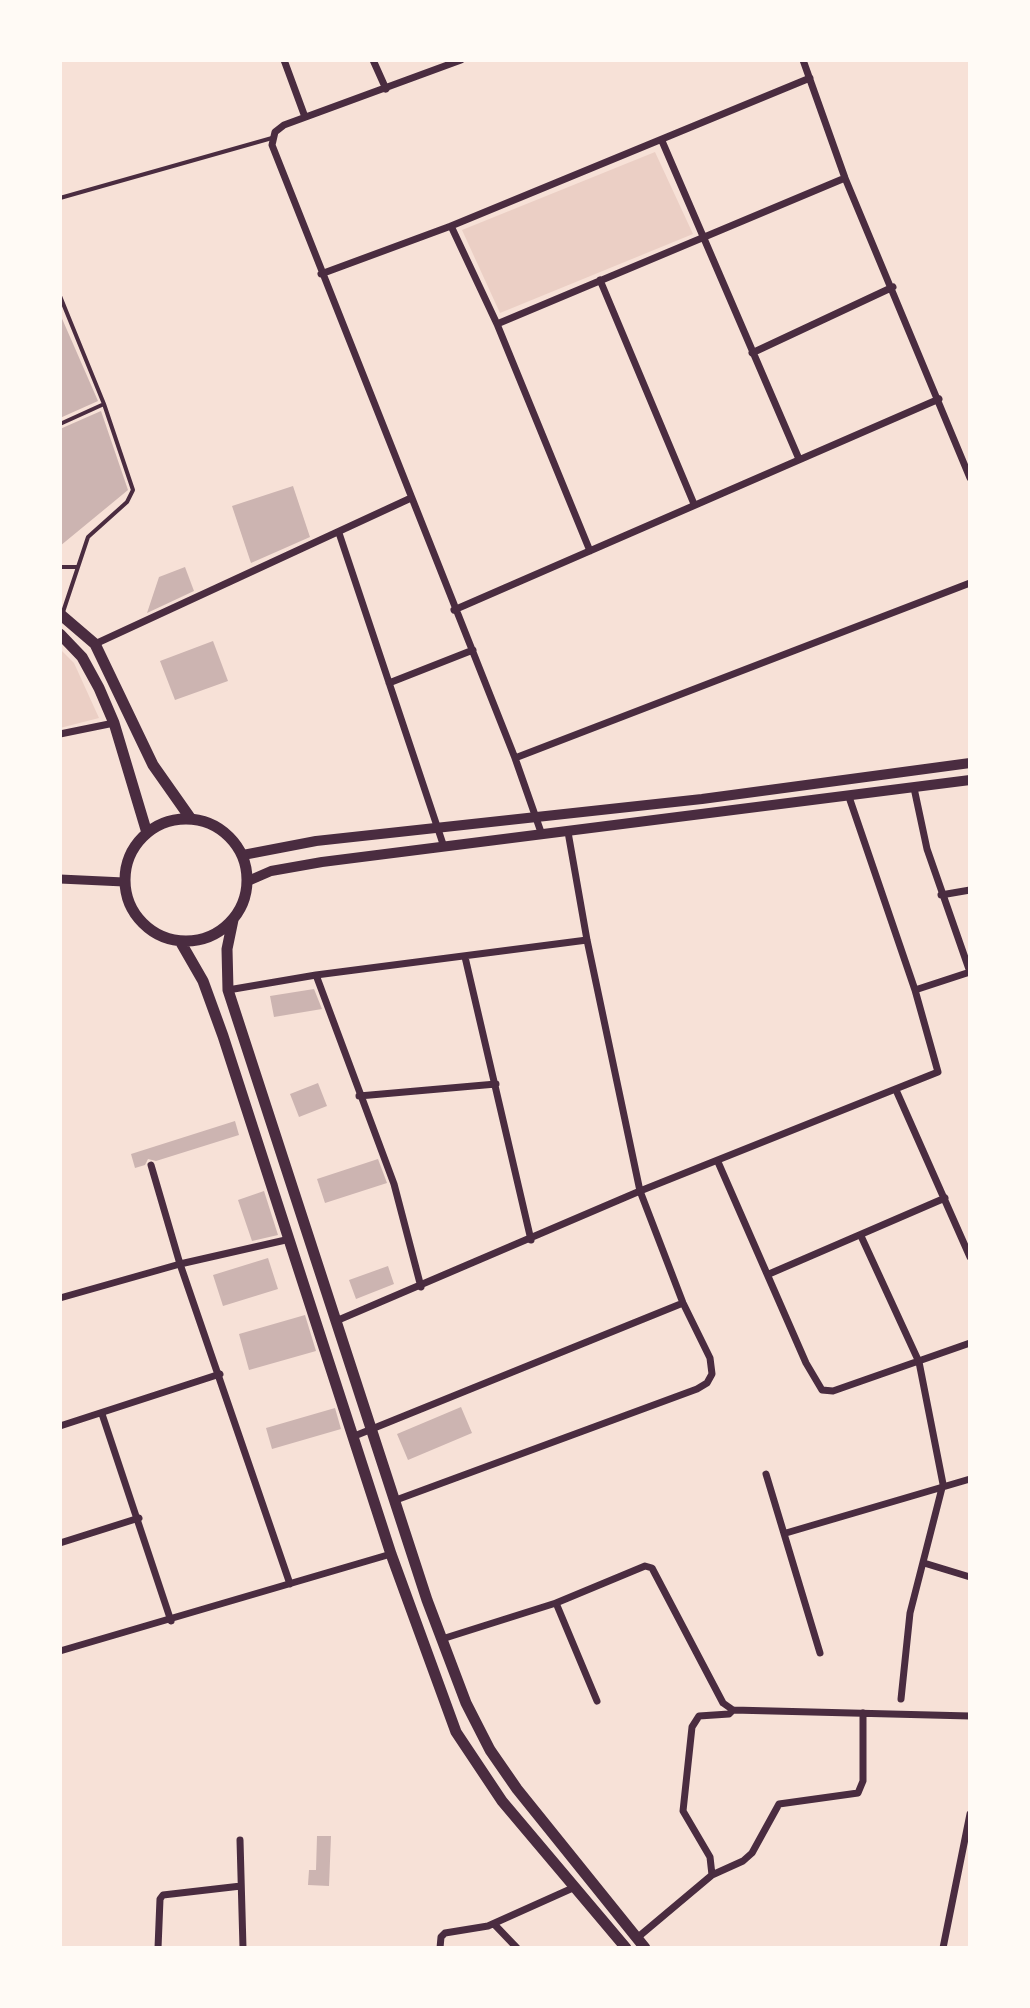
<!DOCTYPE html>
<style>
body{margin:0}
#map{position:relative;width:1030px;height:2008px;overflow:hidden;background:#f7e1d7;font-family:"Titillium Web",sans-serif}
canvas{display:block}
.frame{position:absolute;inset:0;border:62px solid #fffaf5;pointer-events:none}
</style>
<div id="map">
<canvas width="1030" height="2008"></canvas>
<div class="frame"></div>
</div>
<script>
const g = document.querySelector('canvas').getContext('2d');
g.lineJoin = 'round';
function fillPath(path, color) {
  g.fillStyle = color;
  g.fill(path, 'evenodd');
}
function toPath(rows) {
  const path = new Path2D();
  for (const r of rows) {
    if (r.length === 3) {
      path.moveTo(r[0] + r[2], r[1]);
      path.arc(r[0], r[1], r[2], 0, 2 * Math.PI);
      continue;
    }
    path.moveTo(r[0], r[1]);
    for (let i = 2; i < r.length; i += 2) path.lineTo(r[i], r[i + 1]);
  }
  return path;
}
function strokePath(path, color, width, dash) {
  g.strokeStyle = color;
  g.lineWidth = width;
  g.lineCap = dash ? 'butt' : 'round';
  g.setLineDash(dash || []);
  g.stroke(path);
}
fillPath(toPath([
 [655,152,693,234,500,313,462,230],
 [60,649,74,663,99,718,60,728]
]), '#ebcfc5');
fillPath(toPath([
 [60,314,98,401,60,418],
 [101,411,128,490,60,546,60,429],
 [293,486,310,537,251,563,232,506],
 [185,567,194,591,147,613,159,577],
 [213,641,228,681,175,700,160,661],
 [314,989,322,1009,274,1017,270,996],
 [318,1083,327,1106,299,1117,290,1094],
 [235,1121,239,1135,156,1161,148,1159,145,1165,135,1168,131,1154],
 [378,1159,387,1183,325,1203,317,1179],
 [264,1191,278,1235,252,1241,238,1200],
 [268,1258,278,1289,223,1306,213,1275],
 [388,1266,394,1284,356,1299,349,1280],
 [305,1315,316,1351,249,1370,239,1334],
 [461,1407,472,1433,408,1460,397,1434],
 [335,1408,341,1429,272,1449,266,1428],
 [317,1836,331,1836,329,1886,308,1885,309,1870,316,1870]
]), '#ccb4b1');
strokePath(toPath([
 [60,198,272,138],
 [60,296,104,404,133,490,127,502,88,537,63,612],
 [60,424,104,404],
 [60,567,77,567]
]), '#4a2c40', 4);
strokePath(toPath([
 [284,60,305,117],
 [373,60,386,89],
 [461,60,284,125,275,132,272,145,515,758,542,835],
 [803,60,845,178,970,478],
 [662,141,799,459],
 [451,226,497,324,590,551],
 [321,274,451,226,810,78],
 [600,280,694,504],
 [497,324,845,178],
 [752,353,893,287],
 [339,533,444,847],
 [454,610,939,399],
 [95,644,411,498],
 [389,683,473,650],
 [60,734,114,723],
 [515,758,970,583],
 [914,788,927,849,970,972,915,990],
 [941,895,970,890],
 [465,957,531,1240],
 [316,975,394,1184,421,1287],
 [228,990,316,975,587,940],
 [896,1090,970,1257],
 [359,1096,496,1084],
 [718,1162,806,1363,822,1390,833,1391,970,1343],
 [151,1165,180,1264,290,1584],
 [861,1236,919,1362,943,1484,910,1613,901,1699],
 [769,1274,945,1198],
 [60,1298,180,1264,290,1239],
 [336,1321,640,1191,938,1072,915,990,849,797],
 [102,1414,171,1621],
 [60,1426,220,1374],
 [352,1437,683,1303],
 [766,1474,820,1653],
 [396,1500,697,1389,707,1383,712,1374,710,1358,683,1303,640,1191,587,940,568,832],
 [786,1533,970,1479],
 [60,1543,139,1518],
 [924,1563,970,1577],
 [556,1603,597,1701],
 [442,1639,556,1603,645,1566,652,1568,723,1703,733,1710,970,1716],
 [60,1651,391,1554],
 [240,1840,243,1948],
 [712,1875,743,1861,752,1853,779,1804,858,1793,863,1781,863,1713],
 [494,1924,517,1948],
 [637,1938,712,1875,710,1857,683,1811,692,1727,699,1716,729,1714,733,1710],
 [158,1948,160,1899,163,1895,241,1886],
 [440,1948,441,1937,445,1933,488,1926,575,1887],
 [943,1948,970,1814]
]), '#4a2c40', 7);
strokePath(toPath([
 [60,879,124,882]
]), '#4a2c40', 9);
strokePath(toPath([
 [243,855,316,841,702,799,970,763],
 [248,881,271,871,322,862,970,780]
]), '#4a2c40', 10);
strokePath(toPath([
 [60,614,95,644,153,765,191,819],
 [60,634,82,657,99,688,114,723,147,833],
 [186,880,61],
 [233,920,227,949,228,990,427,1600,466,1703,490,1750,517,1789,645,1948],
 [180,941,203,981,223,1036,391,1554,456,1732,502,1801,626,1948]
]), '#4a2c40', 11);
</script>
